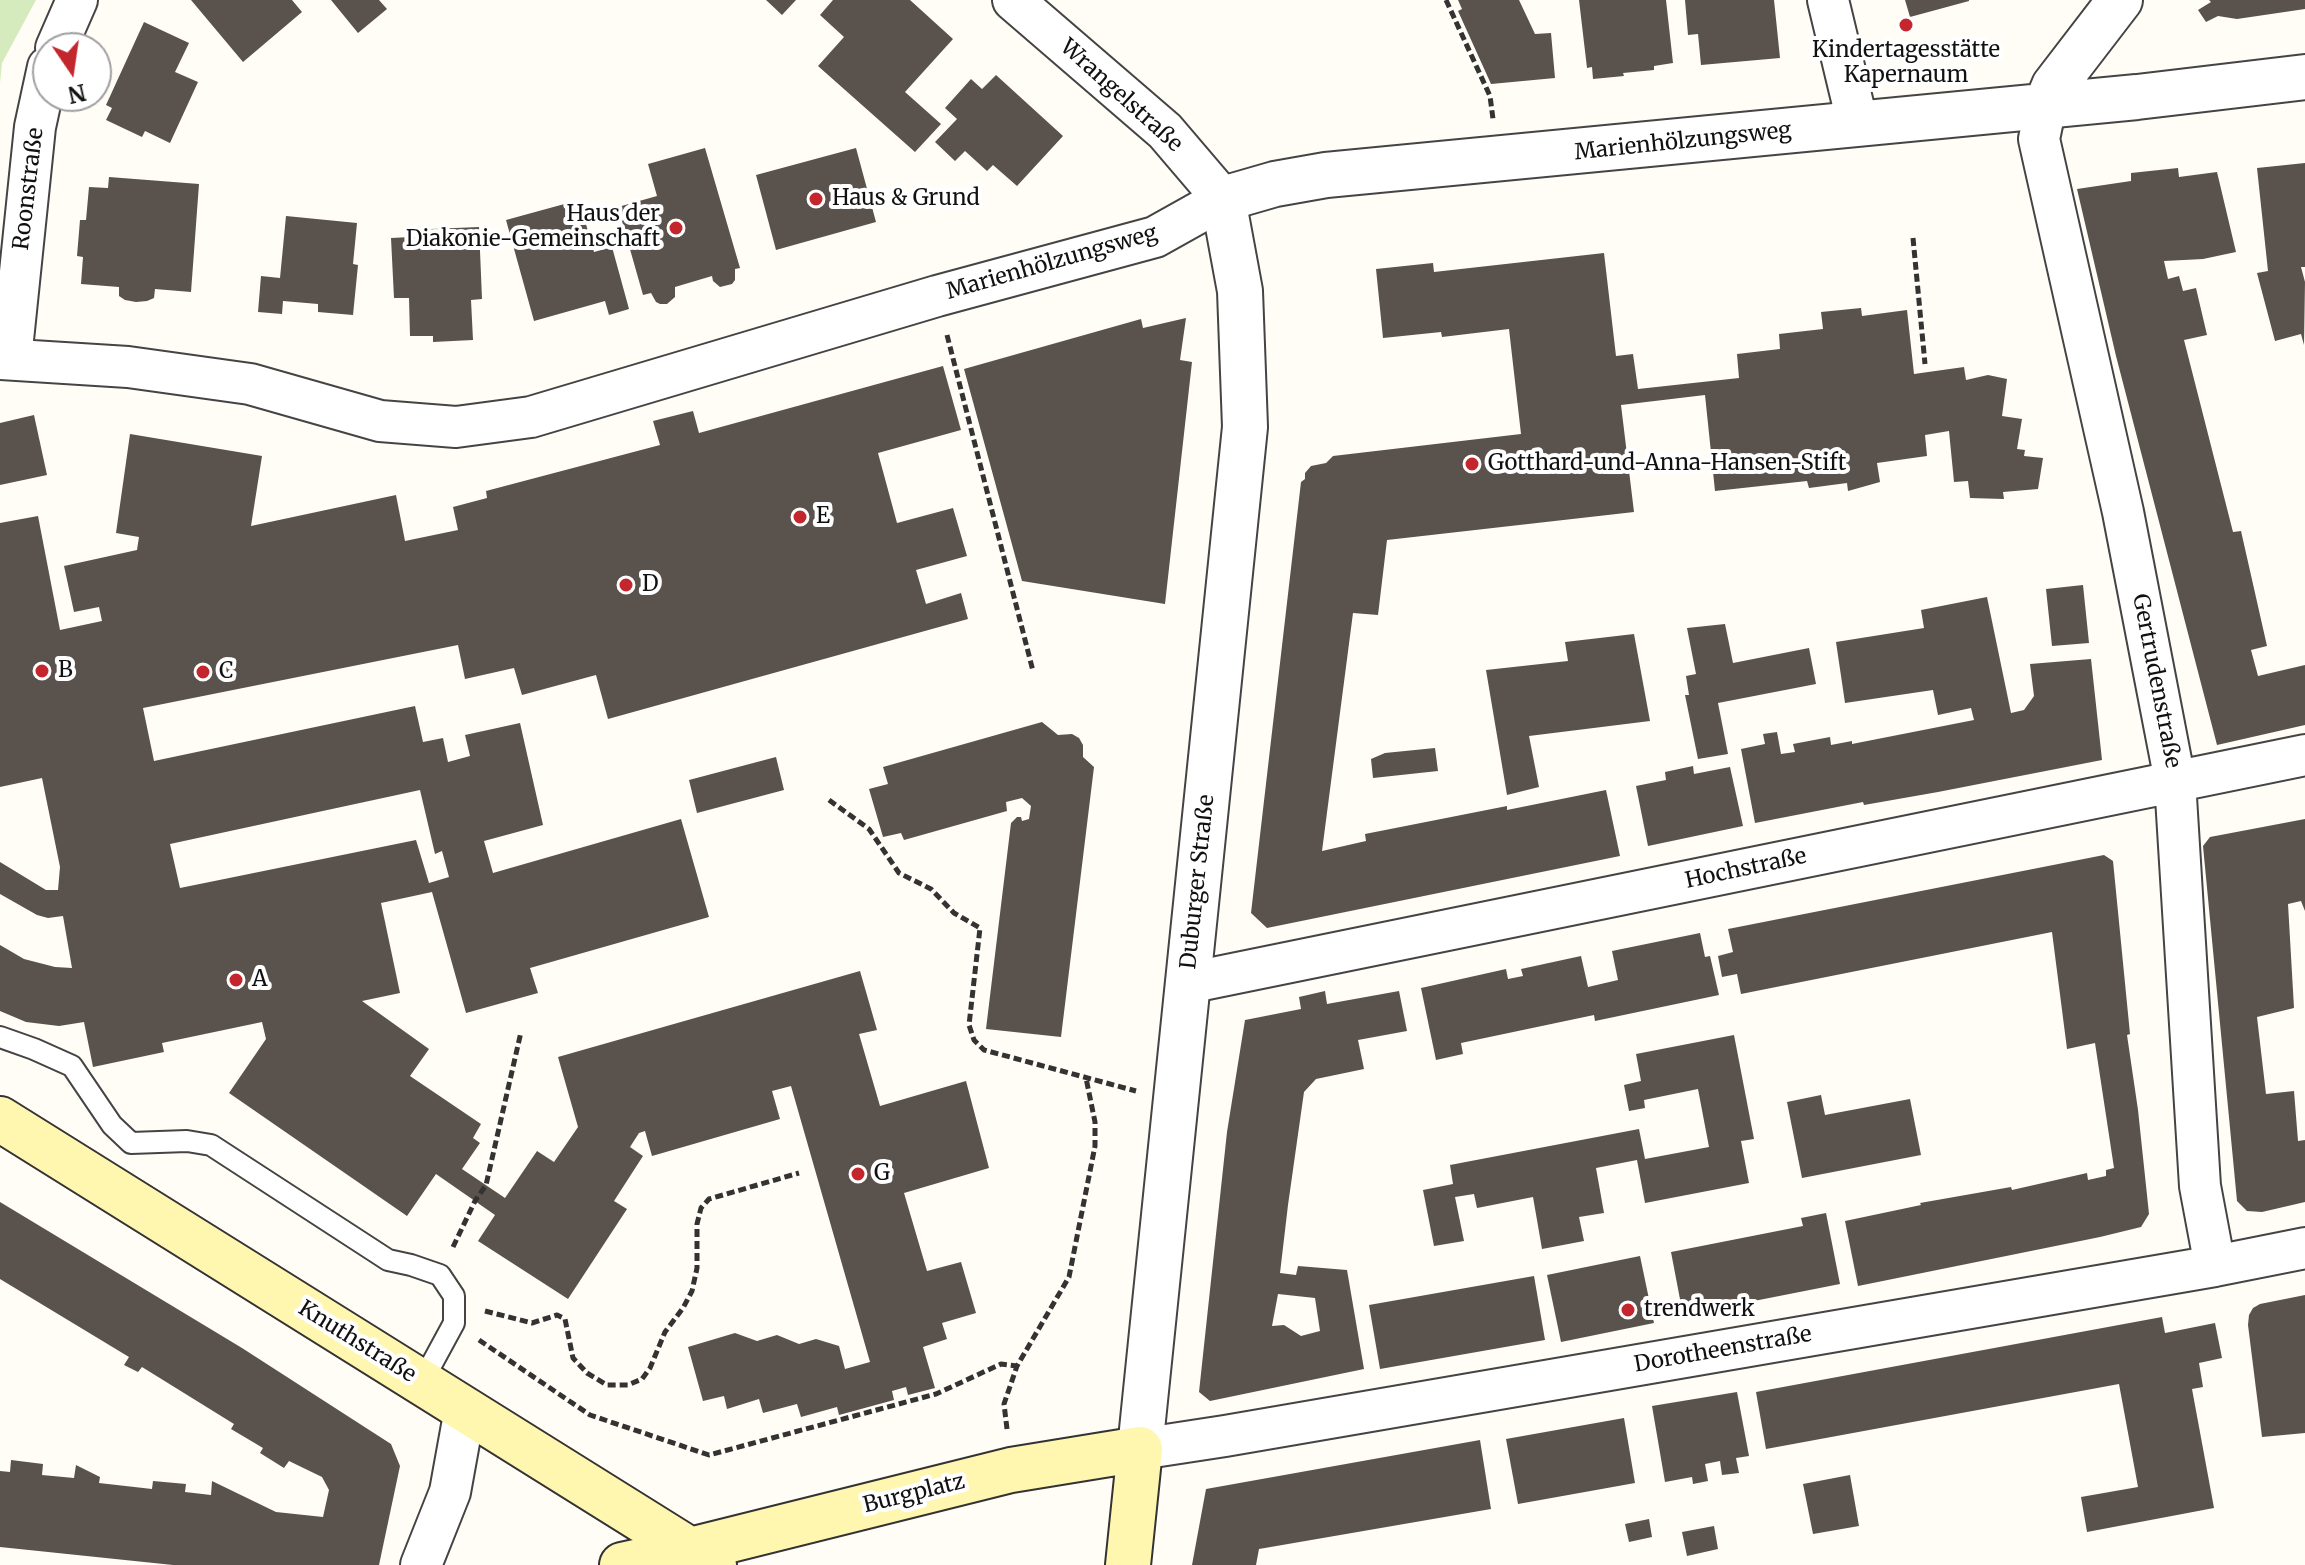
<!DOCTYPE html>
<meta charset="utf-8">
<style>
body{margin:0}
#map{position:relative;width:2305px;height:1565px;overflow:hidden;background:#fffdf5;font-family:Merriweather,serif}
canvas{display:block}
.north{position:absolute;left:32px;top:32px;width:80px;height:80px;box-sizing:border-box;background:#fff;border:2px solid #a0a0a0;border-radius:50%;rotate:167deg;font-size:22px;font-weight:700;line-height:32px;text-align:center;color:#111}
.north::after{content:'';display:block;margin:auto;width:28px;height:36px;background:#c4262e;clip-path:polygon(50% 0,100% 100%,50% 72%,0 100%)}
</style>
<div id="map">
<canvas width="2305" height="1565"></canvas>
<div class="north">N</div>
</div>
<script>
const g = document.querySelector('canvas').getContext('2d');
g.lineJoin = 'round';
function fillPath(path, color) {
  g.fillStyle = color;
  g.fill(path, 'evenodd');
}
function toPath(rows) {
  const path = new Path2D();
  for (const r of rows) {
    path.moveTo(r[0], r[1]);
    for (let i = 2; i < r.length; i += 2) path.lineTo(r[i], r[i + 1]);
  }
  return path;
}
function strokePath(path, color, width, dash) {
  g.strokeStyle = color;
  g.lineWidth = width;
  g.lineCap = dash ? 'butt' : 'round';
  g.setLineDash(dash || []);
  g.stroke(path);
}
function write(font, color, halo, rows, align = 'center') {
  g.font = font + ' Merriweather,serif';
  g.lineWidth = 8;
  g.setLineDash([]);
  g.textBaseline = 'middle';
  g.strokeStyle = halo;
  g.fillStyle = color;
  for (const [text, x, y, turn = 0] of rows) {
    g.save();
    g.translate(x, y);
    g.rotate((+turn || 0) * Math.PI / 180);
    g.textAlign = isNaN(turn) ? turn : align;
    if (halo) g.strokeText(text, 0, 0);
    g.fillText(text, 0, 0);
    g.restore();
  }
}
fillPath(toPath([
 [0,0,36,0,2,63,0,83]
]), '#d5ebbd');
fillPath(toPath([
 [191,0,292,0,302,12,243,62],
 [331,0,379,0,387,9,358,33],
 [766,0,796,0,782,15],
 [833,0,910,0,953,39,905,92,941,124,915,152,818,66,844,37,820,15],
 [1458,0,1519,0,1535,34,1551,33,1555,78,1491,84,1458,11,1462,9],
 [1579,0,1666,0,1673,63,1654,66,1654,70,1623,73,1624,76,1593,79,1592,67,1587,68],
 [1685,0,1774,0,1780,58,1701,65,1698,34,1688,35],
 [1905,0,1969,0,1969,1,1910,17],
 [2209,0,2305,0,2305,9,2237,19,2218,16,2206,22,2198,10,2211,2],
 [144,22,189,43,175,72,198,82,170,143,145,131,142,137,106,120,112,108,106,105],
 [996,75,1063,136,1017,186,993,165,987,171,965,151,955,161,935,142,957,119,945,108,971,79,982,89],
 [705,148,740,268,735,269,735,280,732,284,720,287,713,281,712,276,675,287,675,297,667,304,660,304,656,302,651,293,643,295,618,207,657,196,648,164],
 [856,148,876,222,776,250,756,175],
 [2305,163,2305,267,2301,267,2305,282,2304,345,2301,334,2275,341,2257,273,2268,271,2257,168],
 [2178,168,2179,177,2217,172,2236,252,2203,259,2164,261,2168,279,2179,276,2183,291,2196,288,2207,335,2184,340,2233,532,2241,531,2267,646,2251,650,2258,676,2305,665,2305,725,2217,745,2116,356,2077,189,2131,181,2131,173],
 [109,177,199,184,191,292,155,289,154,298,147,301,136,302,125,300,119,296,119,287,81,284,83,257,77,256,80,220,86,220,89,187,108,188],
 [579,200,594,252,612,247,629,309,609,315,605,301,534,321,506,220],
 [286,216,357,223,353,264,358,265,353,315,318,312,318,304,283,301,282,314,258,312,261,276,280,278],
 [479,227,482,299,471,300,473,340,433,342,433,336,410,336,409,298,394,298,391,238,431,236,431,229],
 [1604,253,1616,356,1633,354,1638,389,1739,378,1737,354,1780,349,1779,334,1823,329,1821,312,1861,308,1862,316,1907,310,1914,374,1964,367,1966,380,1988,375,2007,379,2002,416,2022,419,2017,449,2025,450,2024,456,2043,458,2038,489,2003,492,2004,499,1970,498,1968,481,1954,482,1949,431,1925,435,1927,456,1877,463,1880,482,1848,491,1847,483,1809,488,1807,481,1715,491,1705,395,1621,405,1634,512,1387,540,1378,615,1353,613,1322,851,1366,841,1365,834,1507,806,1507,810,1606,790,1620,856,1267,928,1251,913,1301,482,1305,479,1305,473,1311,466,1326,463,1333,456,1521,434,1509,329,1442,337,1441,332,1383,338,1376,269,1433,263,1434,272],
 [1186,318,1180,360,1192,362,1165,604,1022,581,964,369,1141,319,1143,328],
 [943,366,961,430,878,453,897,523,953,508,967,556,916,570,926,604,961,593,968,619,608,719,596,675,522,695,514,668,465,679,458,645,143,708,154,761,415,706,423,742,443,738,448,762,470,756,465,735,520,723,543,825,484,841,493,873,681,819,709,917,530,968,538,993,466,1013,432,892,381,903,400,993,362,1001,429,1049,410,1076,481,1124,473,1138,480,1143,462,1169,505,1198,537,1151,554,1162,578,1127,558,1057,860,971,877,1030,859,1034,880,1106,966,1081,989,1168,904,1193,927,1271,961,1262,976,1313,942,1323,947,1339,923,1347,935,1388,908,1395,906,1387,892,1391,894,1400,839,1415,837,1407,801,1417,797,1404,763,1413,759,1399,727,1409,724,1396,703,1401,688,1347,735,1333,757,1341,777,1335,799,1344,816,1339,839,1346,845,1369,870,1362,791,1086,772,1091,780,1119,652,1156,645,1131,639,1133,630,1147,643,1156,614,1201,627,1209,568,1299,478,1241,495,1215,436,1174,407,1216,229,1093,266,1039,262,1022,162,1043,164,1052,93,1067,84,1022,59,1026,26,1022,0,1011,0,945,24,959,55,967,72,968,63,916,48,918,37,915,0,894,0,862,46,890,58,890,60,867,42,778,0,787,0,523,38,516,60,630,102,621,99,607,74,612,64,566,137,550,139,537,116,533,130,434,262,456,251,526,396,495,405,541,458,530,453,507,487,498,486,491,660,445,653,421,693,411,699,433],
 [420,790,435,854,442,851,449,877,429,883,416,840,180,888,170,844],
 [34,415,47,475,0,485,0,423],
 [2083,585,2089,643,2052,646,2046,589],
 [1987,597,2011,713,2024,710,2034,696,2030,664,2091,659,2102,760,1938,792,1864,805,1863,802,1755,823,1741,749,1765,744,1763,734,1777,732,1781,754,1795,752,1793,744,1830,737,1831,745,1852,741,1852,744,1974,720,1971,708,1938,715,1933,690,1845,703,1836,642,1924,628,1921,610],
 [1725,624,1733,663,1809,648,1816,684,1718,703,1728,754,1698,759,1685,695,1689,695,1686,676,1696,674,1687,628],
 [1634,634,1650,721,1529,736,1539,787,1507,795,1486,670,1568,661,1565,642],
 [1042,722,1058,735,1072,734,1079,738,1083,745,1083,757,1094,767,1061,1037,986,1029,1011,823,1017,817,1021,817,1022,821,1029,819,1031,806,1022,798,1006,802,1007,811,904,840,901,833,883,837,869,789,888,784,883,767],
 [1435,748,1438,771,1373,778,1371,759,1385,753],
 [776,757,784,790,697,813,689,780],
 [1693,766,1694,774,1730,767,1743,826,1648,846,1636,786,1666,780,1665,772],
 [2305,819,2305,911,2301,901,2288,904,2294,1008,2257,1017,2266,1094,2294,1091,2298,1141,2305,1140,2305,1202,2262,1212,2247,1211,2237,1201,2203,846,2210,837],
 [2104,855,2113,861,2130,1034,2127,1035,2138,1110,2149,1214,2141,1227,2100,1237,1858,1286,1845,1221,1921,1205,1920,1203,2011,1187,2012,1190,2087,1173,2088,1180,2106,1176,2106,1170,2114,1168,2095,1043,2067,1049,2052,932,1741,994,1737,974,1722,977,1718,956,1733,952,1728,929],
 [1700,933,1705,957,1710,956,1719,995,1595,1021,1594,1015,1461,1043,1463,1054,1436,1060,1421,988,1506,969,1508,979,1523,976,1521,969,1581,956,1588,987,1618,980,1612,951],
 [1325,991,1327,1004,1399,991,1407,1031,1358,1040,1364,1069,1316,1079,1304,1092,1288,1205,1280,1273,1296,1275,1298,1266,1347,1270,1364,1369,1210,1401,1199,1392,1227,1132,1245,1020,1301,1009,1299,997],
 [1278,1294,1315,1298,1320,1331,1301,1336,1284,1325,1272,1326],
 [1734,1035,1754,1139,1741,1141,1749,1183,1645,1203,1637,1160,1596,1168,1604,1213,1579,1217,1584,1241,1542,1249,1533,1197,1477,1208,1474,1194,1455,1197,1464,1241,1434,1246,1423,1190,1453,1184,1450,1165,1639,1129,1645,1159,1709,1147,1698,1089,1644,1100,1645,1108,1629,1111,1624,1085,1641,1081,1636,1054],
 [1821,1095,1825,1115,1910,1099,1921,1155,1802,1178,1787,1102],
 [0,1202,242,1348,391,1444,400,1466,379,1565,173,1565,0,1547,0,1471,10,1472,11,1460,43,1464,42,1475,74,1478,76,1465,100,1477,99,1483,152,1489,153,1481,186,1484,185,1492,211,1495,212,1481,276,1512,323,1517,329,1490,322,1477,289,1461,284,1468,260,1453,263,1448,231,1429,234,1424,142,1367,138,1372,124,1365,129,1357,0,1279],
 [1826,1213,1840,1284,1683,1315,1671,1252,1803,1226,1801,1218],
 [1640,1256,1654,1323,1561,1342,1547,1275],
 [1534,1276,1545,1340,1380,1369,1369,1305],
 [2305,1295,2305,1433,2262,1437,2248,1325,2249,1315,2253,1308,2260,1304],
 [2162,1317,2165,1333,2215,1323,2222,1358,2199,1363,2203,1387,2192,1389,2214,1508,2087,1532,2081,1497,2138,1487,2119,1384,1766,1449,1756,1392],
 [1737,1392,1749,1456,1736,1458,1739,1473,1722,1475,1720,1461,1705,1464,1708,1481,1693,1484,1692,1477,1665,1482,1652,1406],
 [1624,1418,1635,1483,1518,1504,1506,1439],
 [1480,1440,1491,1509,1259,1549,1256,1565,1192,1565,1206,1489],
 [1850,1475,1859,1526,1813,1534,1803,1484],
 [1649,1519,1652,1537,1629,1542,1625,1524],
 [1714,1526,1718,1549,1687,1556,1682,1532]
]), '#5a524d');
const service = toPath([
 [0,1037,34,1049,72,1066,112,1125,131,1143,187,1141,211,1145,388,1260,411,1265,440,1275,454,1296,454,1323,422,1382]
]);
const minor = toPath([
 [1828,0,1858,125],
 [56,48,77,0],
 [2046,105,2039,139,2123,512,2175,781,2200,1186,2215,1266],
 [0,359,128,367,250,384,380,421,456,427,531,417,937,296,1155,237,1223,199,1165,131,1013,0],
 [11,359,35,127,48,67],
 [1188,983,2305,755],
 [1140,1449,1225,1436,2215,1266,2305,1248],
 [421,1565,450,1492,465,1409]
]);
const tertiary = toPath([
 [2046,105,2054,86,2120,0],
 [1140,1449,1245,427,1240,291,1223,199,1275,184,1326,175,2137,97,2305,77]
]);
const secondary = toPath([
 [0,1119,714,1565],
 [622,1565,690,1550,1011,1470,1140,1449,1128,1565]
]);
strokePath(service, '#444', 24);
strokePath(minor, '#444', 44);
strokePath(tertiary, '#444', 48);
strokePath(secondary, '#333', 48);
strokePath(toPath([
 [1446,0,1490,96,1493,119],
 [1913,238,1925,364],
 [947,335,1033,671],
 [829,800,869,829,899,873,931,889,954,913,980,928,969,1025,974,1040,984,1050,1136,1091],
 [453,1247,475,1201,486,1185,521,1032],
 [485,1311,532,1323,557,1315,565,1319,573,1358,587,1373,607,1385,628,1385,642,1379,650,1368,665,1332,683,1308,692,1291,697,1268,697,1224,701,1208,709,1199,799,1173],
 [479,1340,590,1415,709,1455,936,1394,1001,1364,1017,1366],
 [1007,1429,1004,1404,1017,1366,1069,1277,1095,1146,1095,1122,1086,1078]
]), '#333', 5, [8, 4]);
strokePath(service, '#fff', 20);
strokePath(minor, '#fff', 40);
strokePath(tertiary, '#fff', 44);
strokePath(secondary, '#fff6b0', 44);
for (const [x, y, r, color] of [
 [1906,25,8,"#c4262e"],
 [816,199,8,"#c4262e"],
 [676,228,8,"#c4262e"],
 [1472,464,8,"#c4262e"],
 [800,517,8,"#c4262e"],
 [626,585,8,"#c4262e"],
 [42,671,8,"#c4262e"],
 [203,672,8,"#c4262e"],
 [236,980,8,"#c4262e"],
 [858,1174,8,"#c4262e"],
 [1628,1310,8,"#c4262e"]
]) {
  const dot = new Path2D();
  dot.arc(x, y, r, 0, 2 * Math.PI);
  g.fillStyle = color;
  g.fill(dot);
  strokePath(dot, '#fff', 3);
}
write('22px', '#111', '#fff', [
 ["Kindertagesstätte",1906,51,"center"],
 ["Kapernaum",1906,76,"center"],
 ["Haus & Grund",832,199],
 ["Haus der",660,215,"right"],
 ["Diakonie-Gemeinschaft",660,240,"right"],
 ["Gotthard-und-Anna-Hansen-Stift",1488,464],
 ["E",816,517],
 ["D",642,585],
 ["B",58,671],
 ["C",219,672],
 ["A",252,980],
 ["G",874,1174],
 ["trendwerk",1644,1310]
], 'left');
write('22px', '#111', '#fff', [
 ["Wrangelstraße",1121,96,42],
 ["Marienhölzungsweg",1683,142,-6],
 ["Roonstraße",29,189,-83],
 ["Marienhölzungsweg",1052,263,-16],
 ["Gertrudenstraße",2156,681,79],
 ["Hochstraße",1746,869,-12],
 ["Duburger Straße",1198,882,-84],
 ["Knuthstraße",357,1342,32],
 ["Dorotheenstraße",1723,1350,-10],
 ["Burgplatz",914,1494,-14]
]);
</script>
